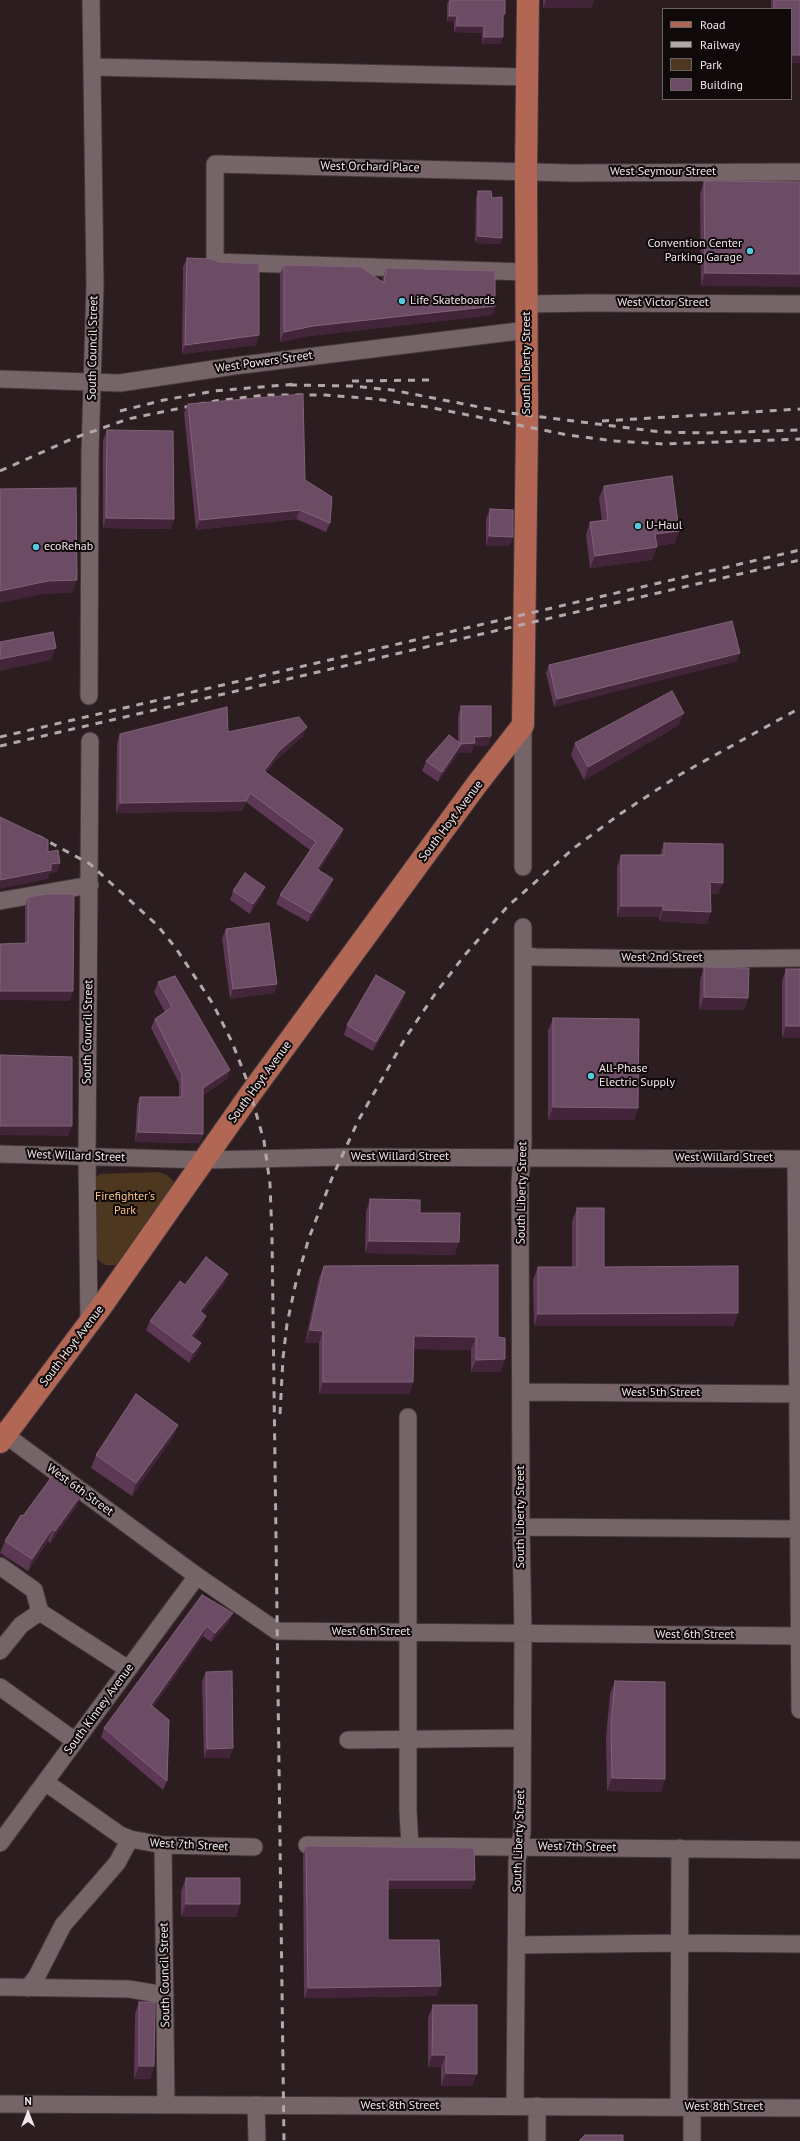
<!DOCTYPE html>
<style>
body{margin:0}
#map{position:relative;width:800px;height:2141px;overflow:hidden;background:#2b1d20;font-family:"PT Sans",sans-serif}
canvas{display:block}
.legend{position:absolute;left:662px;top:8px;width:130px;height:92px;box-sizing:border-box;background:#0f090a;border:1px solid #696263;margin:0;padding:5px 7px;list-style:none;font-size:12px;color:#f1e7e9}
.legend li{display:flex;align-items:center;gap:8px;height:20px}
.legend b{width:20px;border:1px solid #696263}
.north{position:absolute;left:8px;top:2093px;width:40px;height:40px;-webkit-text-stroke:3px #0f090a;paint-order:stroke;rotate:0deg;font-size:11px;font-weight:700;line-height:16px;text-align:center;color:#f1e7e9}
.north::after{content:'';display:block;margin:auto;width:14px;height:18px;background:#f1e7e9;clip-path:polygon(50% 0,100% 100%,50% 72%,0 100%)}
</style>
<div id="map">
<canvas width="800" height="2141"></canvas>
<ul class="legend">
<li><b style="height:5px;background:#b26755"></b>Road</li>
<li><b style="height:5px;background:#b2a7a9"></b>Railway</li>
<li><b style="height:11px;background:#4e371f"></b>Park</li>
<li><b style="height:11px;background:#6c4b64"></b>Building</li>
</ul>
<div class="north">N</div>
</div>
<script>
const g = document.querySelector('canvas').getContext('2d');
g.lineJoin = 'round';
function fillPath(path, color) {
  g.fillStyle = color;
  g.fill(path, 'evenodd');
}
function toPath(rows) {
  const path = new Path2D();
  for (const r of rows) {
    path.moveTo(r[0], r[1]);
    for (let i = 2; i < r.length; i += 2) path.lineTo(r[i], r[i + 1]);
  }
  return path;
}
function strokePath(path, color, width, dash) {
  g.strokeStyle = color;
  g.lineWidth = width;
  g.lineCap = dash ? 'butt' : 'round';
  g.setLineDash(dash || []);
  g.stroke(path);
}
function write(font, color, halo, rows, align = 'center') {
  g.font = font + ' "PT Sans",sans-serif';
  g.lineWidth = 4;
  g.setLineDash([]);
  g.textBaseline = 'middle';
  g.strokeStyle = halo;
  g.fillStyle = color;
  for (const [text, x, y, turn = 0] of rows) {
    g.save();
    g.translate(x, y);
    g.rotate((+turn || 0) * Math.PI / 180);
    g.textAlign = isNaN(turn) ? turn : align;
    if (halo) g.strokeText(text, 0, 0);
    g.fillText(text, 0, 0);
    g.restore();
  }
}
fillPath(toPath([
 [158,1172,167,1175,175,1183,173,1191,116,1265,105,1265,98,1260,95,1250,95,1178,100,1174]
]), '#4e371f');
const minor = toPath([
 [93,67,526,77],
 [526,272,215,262,215,164,572,173,800,172],
 [527,304,590,303,800,304],
 [0,379,120,383,234,366,527,330],
 [89,696,90,453,95,285,91,0],
 [523,867,523,725],
 [0,901,90,885],
 [523,955,535,957,678,959,800,958],
 [0,1154,205,1160,341,1157,800,1159],
 [796,1159,800,1710],
 [89,1323,87,1157,90,741],
 [521,1392,800,1394],
 [408,1417,408,1811,410,1846],
 [0,1431,197,1576,277,1631,800,1636],
 [521,1527,800,1529],
 [0,1566,34,1590,40,1612,128,1669],
 [0,1651,21,1625,40,1612],
 [0,1687,75,1741],
 [348,1740,522,1738],
 [45,1782,120,1835,130,1839,163,1845,254,1847],
 [0,1843,197,1576],
 [163,1845,166,2105],
 [307,1845,800,1850],
 [516,1945,680,1943,800,1944],
 [0,1987,129,1989,165,1995],
 [28,1988,37,1976,63,1925,117,1863,130,1839],
 [0,2104,800,2108],
 [256,2105,257,2141],
 [515,2106,517,1861,522,1833,523,1634,521,1527,520,1182,523,1143,523,927],
 [537,2106,537,2141],
 [679,2107,680,1848],
 [692,2107,692,2141]
]);
const major = toPath([
 [0,1442,101,1307,251,1093,477,784,523,725,527,427,526,171,528,0]
]);
strokePath(minor, '#44383a', 19);
strokePath(major, '#44383a', 24);
strokePath(minor, '#766568', 17);
strokePath(major, '#b26755', 22);
strokePath(toPath([
 [352,381,430,380],
 [290,385,352,386,392,390,510,413,661,432,706,433,800,430],
 [120,411,164,400,214,391,296,384],
 [602,421,800,409],
 [0,471,74,438,128,419,215,401,265,395,325,395,376,399,428,407,568,435,615,441,664,444,800,439],
 [0,737,800,550],
 [0,746,800,560],
 [38,836,90,864,157,925,175,947,213,1004,232,1042,246,1078,264,1141,270,1184,272,1237,284,2141],
 [280,1414,283,1358,287,1324,296,1282,309,1238,332,1178,358,1121,406,1037,435,994,464,956,508,906,574,848,620,814,681,774,800,708]
]), '#b2a7a9', 3, [7, 7]);
fillPath(toPath([
 [449,0,505,0,505,14,503,21,501,44,482,44,482,33,454,32,454,22,447,22,447,4],
 [543,0,594,0,591,8,543,8],
 [771,0,800,0,800,63,791,63,791,9,771,9],
 [704,181,800,182,701,286,700,194],
 [478,191,492,198,502,238,500,244,475,243,476,198],
 [187,258,218,262,256,345,182,354,183,267],
 [284,265,382,281,383,277,386,268,495,306,492,315,309,336,280,342,280,274],
 [188,404,305,480,330,523,326,532,296,519,196,530,184,413],
 [107,430,174,519,171,529,103,528,103,440],
 [604,486,675,543,657,546,652,560,590,568,586,535,590,522,602,521,599,498],
 [490,509,513,537,509,546,486,546,486,519],
 [737,661,554,707,546,673,549,665],
 [461,706,491,736,488,746,474,746,471,753,458,753,438,782,422,771,426,761,458,741,458,716],
 [679,725,584,780,571,755,575,743],
 [228,732,303,736,275,761,266,773,343,829,340,838,319,870,330,889,308,922,276,904,280,895,310,850,246,802,242,811,116,813,117,743,120,734],
 [664,843,723,883,718,894,711,894,707,924,659,921,659,917,617,917,617,867,621,855,660,855],
 [265,887,261,896,250,914,230,900,233,891],
 [28,897,73,991,69,1001,25,943,25,907],
 [226,929,277,984,274,993,230,999,222,938],
 [704,967,748,998,744,1010,699,1010,700,980],
 [786,969,800,969,800,1038,782,1038,782,981],
 [158,982,227,1079,203,1095,203,1134,199,1143,135,1142,137,1106,140,1097,179,1097,179,1083,151,1028,155,1019,165,1012,154,992],
 [405,992,402,1002,373,1051,344,1035,347,1025],
 [553,1018,638,1108,634,1120,548,1120,548,1031],
 [370,1199,455,1255,365,1253,366,1212],
 [577,1208,604,1267,734,1326,534,1326,533,1280,538,1267,572,1267,572,1221],
 [324,1266,498,1337,501,1372,471,1372,471,1350,414,1349,413,1382,409,1394,319,1394,319,1343,305,1343,319,1278],
 [228,1274,224,1284,202,1313,203,1325,193,1338,201,1343,197,1353,189,1363,146,1330,150,1321,185,1285],
 [178,1425,173,1437,132,1496,91,1468,96,1455],
 [81,1495,76,1507,50,1543,48,1541,28,1571,0,1553,5,1541,23,1516],
 [202,1595,229,1622,211,1642,203,1636,153,1707,167,1781,163,1790,101,1737,104,1728],
 [206,1672,230,1758,204,1758,202,1681],
 [615,1681,665,1779,661,1792,607,1791,606,1737,610,1694],
 [306,1846,475,1880,471,1889,388,1889,388,1940,437,1996,304,1998,303,1856],
 [186,1878,240,1904,236,1917,181,1917,181,1891],
 [139,2002,154,2066,150,2079,134,2079,135,2014],
 [433,2005,472,2086,441,2086,441,2067,428,2067,428,2018]
]), '#5c3854');
fillPath(toPath([
 [546,0,594,0,591,8,543,8],
 [503,14,505,14,503,21],
 [449,16,457,16,454,22,447,22],
 [457,26,484,26,482,33,454,32],
 [484,37,503,37,501,44,482,44],
 [791,55,800,55,800,63,791,63],
 [478,236,502,238,500,244,475,243],
 [705,273,800,274,800,287,701,286],
 [495,306,492,315,309,336,280,342,284,332,313,326],
 [259,335,256,345,182,354,185,345],
 [300,510,296,519,196,530,200,520],
 [106,518,174,519,171,529,103,528],
 [679,531,675,543,650,547,655,534],
 [489,536,513,537,509,546,486,546],
 [657,547,652,560,590,568,595,556],
 [77,580,72,593,43,594,0,603,0,591,48,581],
 [56,648,51,660,0,671,0,659],
 [740,653,737,661,554,707,557,699],
 [684,713,679,725,584,780,588,767],
 [307,727,303,736,275,761,260,781,264,771,279,751],
 [491,736,488,746,474,746,471,753,458,753,438,782,442,772,461,744,474,737],
 [250,793,242,811,116,813,120,803],
 [343,829,340,838,313,878,317,869],
 [60,863,57,872,50,873,48,879,0,889,0,880,51,864],
 [333,879,330,889,308,922,311,913],
 [710,882,723,883,718,894,706,894],
 [265,887,261,896,250,914,253,904],
 [621,906,663,906,659,917,617,917],
 [663,910,711,912,707,924,659,921],
 [277,984,274,993,230,999,233,989],
 [0,991,73,991,69,1001,0,1000],
 [405,992,402,1002,373,1051,376,1042],
 [704,997,748,998,744,1010,699,1010],
 [786,1026,800,1026,800,1038,782,1038],
 [230,1070,227,1079,199,1097,203,1088],
 [553,1107,638,1108,634,1120,548,1120],
 [0,1126,72,1126,68,1136,0,1135],
 [138,1132,203,1134,199,1143,135,1142],
 [369,1241,459,1242,455,1255,365,1253],
 [228,1274,224,1284,196,1321,200,1311],
 [738,1313,734,1326,534,1326,538,1314],
 [206,1316,203,1325,187,1345,191,1336],
 [310,1330,323,1331,319,1343,305,1343],
 [414,1336,476,1337,471,1350,410,1349],
 [201,1343,197,1353,189,1363,193,1353],
 [505,1359,501,1372,471,1372,476,1360],
 [323,1382,413,1382,409,1394,319,1394],
 [178,1425,173,1437,132,1496,136,1483],
 [81,1495,76,1507,50,1543,55,1531],
 [52,1529,48,1541,28,1571,32,1559],
 [233,1613,229,1622,211,1642,215,1633],
 [207,1626,203,1636,147,1715,151,1705],
 [233,1748,230,1758,204,1758,207,1749],
 [612,1778,665,1779,661,1792,607,1791],
 [388,1880,475,1880,471,1889,384,1889],
 [186,1904,240,1904,236,1917,181,1917],
 [441,1986,437,1996,304,1998,308,1988],
 [432,2055,446,2055,441,2067,428,2067],
 [139,2066,154,2066,150,2079,134,2079],
 [446,2073,477,2074,472,2086,441,2086]
]), '#422539');
const building = toPath([
 [450,0,505,0,505,14,503,14,503,37,484,37,484,26,457,26,457,16,449,16,450,0],
 [774,0,800,0,800,55,791,55,791,9,774,9,774,0],
 [704,181,800,182,800,274,705,273,704,181],
 [478,191,491,191,492,198,502,197,502,238,478,236,478,191],
 [187,258,211,259,218,262,259,264,259,335,185,345,187,258],
 [284,265,361,267,384,283,386,268,495,271,495,306,313,326,284,332,284,265],
 [303,394,305,480,332,497,330,523,300,510,200,520,188,404,303,394],
 [107,430,173,431,174,519,106,518,107,430],
 [672,476,679,531,655,534,657,547,595,556,590,522,608,520,604,486,672,476],
 [76,488,77,580,48,581,0,591,0,489,76,488],
 [490,509,513,510,513,537,489,536,490,509],
 [732,621,740,653,557,699,549,665,732,621],
 [53,632,56,648,0,659,0,642,53,632],
 [672,691,684,713,588,767,575,743,672,691],
 [461,706,491,706,491,736,474,737,475,743,461,744,461,706],
 [227,707,228,732,299,717,307,727,279,751,264,771,343,829,317,869,333,879,311,913,280,895,316,842,250,793,246,801,120,803,120,734,227,707],
 [449,735,461,744,442,772,426,761,449,735],
 [0,817,48,840,48,852,58,850,60,863,51,864,51,870,0,880,0,817],
 [664,843,723,844,723,883,710,882,711,912,663,910,663,906,621,906,621,855,664,855,664,843],
 [245,873,265,887,253,904,233,891,245,873],
 [48,894,74,894,73,991,0,991,0,944,28,943,28,897,48,894],
 [269,923,277,984,233,989,226,929,269,923],
 [704,967,749,968,748,998,704,997,704,967],
 [786,969,800,969,800,1026,786,1026,786,969],
 [376,975,405,992,376,1042,347,1025,376,975],
 [175,976,230,1070,203,1088,203,1134,138,1132,140,1097,182,1097,182,1074,155,1019,172,1007,158,982,175,976],
 [553,1018,639,1019,638,1108,553,1107,553,1018],
 [0,1055,72,1057,72,1126,0,1126,0,1055],
 [370,1199,420,1200,420,1213,460,1213,459,1242,369,1241,370,1199],
 [577,1208,604,1208,604,1267,738,1266,738,1313,538,1314,538,1267,577,1267,577,1208],
 [206,1257,228,1274,200,1311,206,1316,191,1336,201,1343,193,1353,150,1321,180,1281,185,1285,206,1257],
 [498,1265,498,1337,505,1338,505,1359,476,1360,476,1337,414,1336,413,1382,323,1382,323,1331,310,1330,324,1266,498,1265],
 [136,1394,178,1425,136,1483,96,1455,136,1394],
 [53,1475,81,1495,55,1531,52,1529,32,1559,5,1541,21,1515,23,1516,53,1475],
 [202,1595,233,1613,215,1633,207,1626,151,1705,169,1720,167,1781,104,1728,202,1595],
 [232,1671,233,1748,207,1749,206,1672,232,1671],
 [615,1681,665,1682,665,1779,612,1778,611,1725,615,1681],
 [306,1846,474,1848,475,1880,388,1880,388,1940,439,1940,441,1986,308,1988,306,1846],
 [186,1878,240,1878,240,1904,186,1904,186,1878],
 [139,2002,155,2002,154,2066,139,2066,139,2002],
 [433,2005,477,2005,477,2074,446,2073,446,2055,432,2055,433,2005],
 [585,2135,623,2135,623,2141,579,2141,585,2135]
]);
fillPath(building, '#6c4b64');
strokePath(building, '#816379', 1);
for (const [x, y, r, color] of [
 [750,251,4,"#56c9e1"],
 [402,301,4,"#56c9e1"],
 [638,526,4,"#56c9e1"],
 [36,547,4,"#56c9e1"],
 [591,1076,4,"#56c9e1"]
]) {
  const dot = new Path2D();
  dot.arc(x, y, r, 0, 2 * Math.PI);
  g.fillStyle = color;
  g.fill(dot);
  strokePath(dot, '#0f090a', 1.5);
}
write('12px', '#f1e7e9', '#0f090a', [
 ["West Orchard Place",370,167,1],
 ["West Seymour Street",663,172],
 ["West Victor Street",663,303],
 ["South Council Street",93,348,-89],
 ["West Powers Street",264,362,-8],
 ["South Liberty Street",527,363,-90],
 ["South Hoyt Avenue",451,821,-53],
 ["West 2nd Street",662,958],
 ["South Council Street",88,1032,-89],
 ["South Hoyt Avenue",260,1082,-54],
 ["West Willard Street",76,1156,2],
 ["West Willard Street",400,1157],
 ["West Willard Street",724,1158],
 ["South Liberty Street",522,1193,-89],
 ["South Hoyt Avenue",72,1346,-53],
 ["West 5th Street",661,1393],
 ["West 6th Street",80,1490,36],
 ["South Liberty Street",521,1517,-90],
 ["West 6th Street",371,1632],
 ["West 6th Street",695,1635],
 ["South Kinney Avenue",99,1709,-54],
 ["South Liberty Street",519,1841,-88],
 ["West 7th Street",189,1845,3],
 ["West 7th Street",577,1847,1],
 ["South Council Street",165,1975,-91],
 ["West 8th Street",400,2106],
 ["West 8th Street",724,2107]
]);
write('12px', '#f1e7e9', '#0f090a', [
 ["Convention Center",742,244,"right"],
 ["Parking Garage",742,258,"right"],
 ["Life Skateboards",410,301],
 ["U-Haul",646,526],
 ["ecoRehab",44,547],
 ["All-Phase",599,1069],
 ["Electric Supply",599,1083]
], 'left');
write('12px', '#fec588', '#0f090a', [
 ["Firefighter's",125,1197],
 ["Park",125,1211]
]);
</script>
